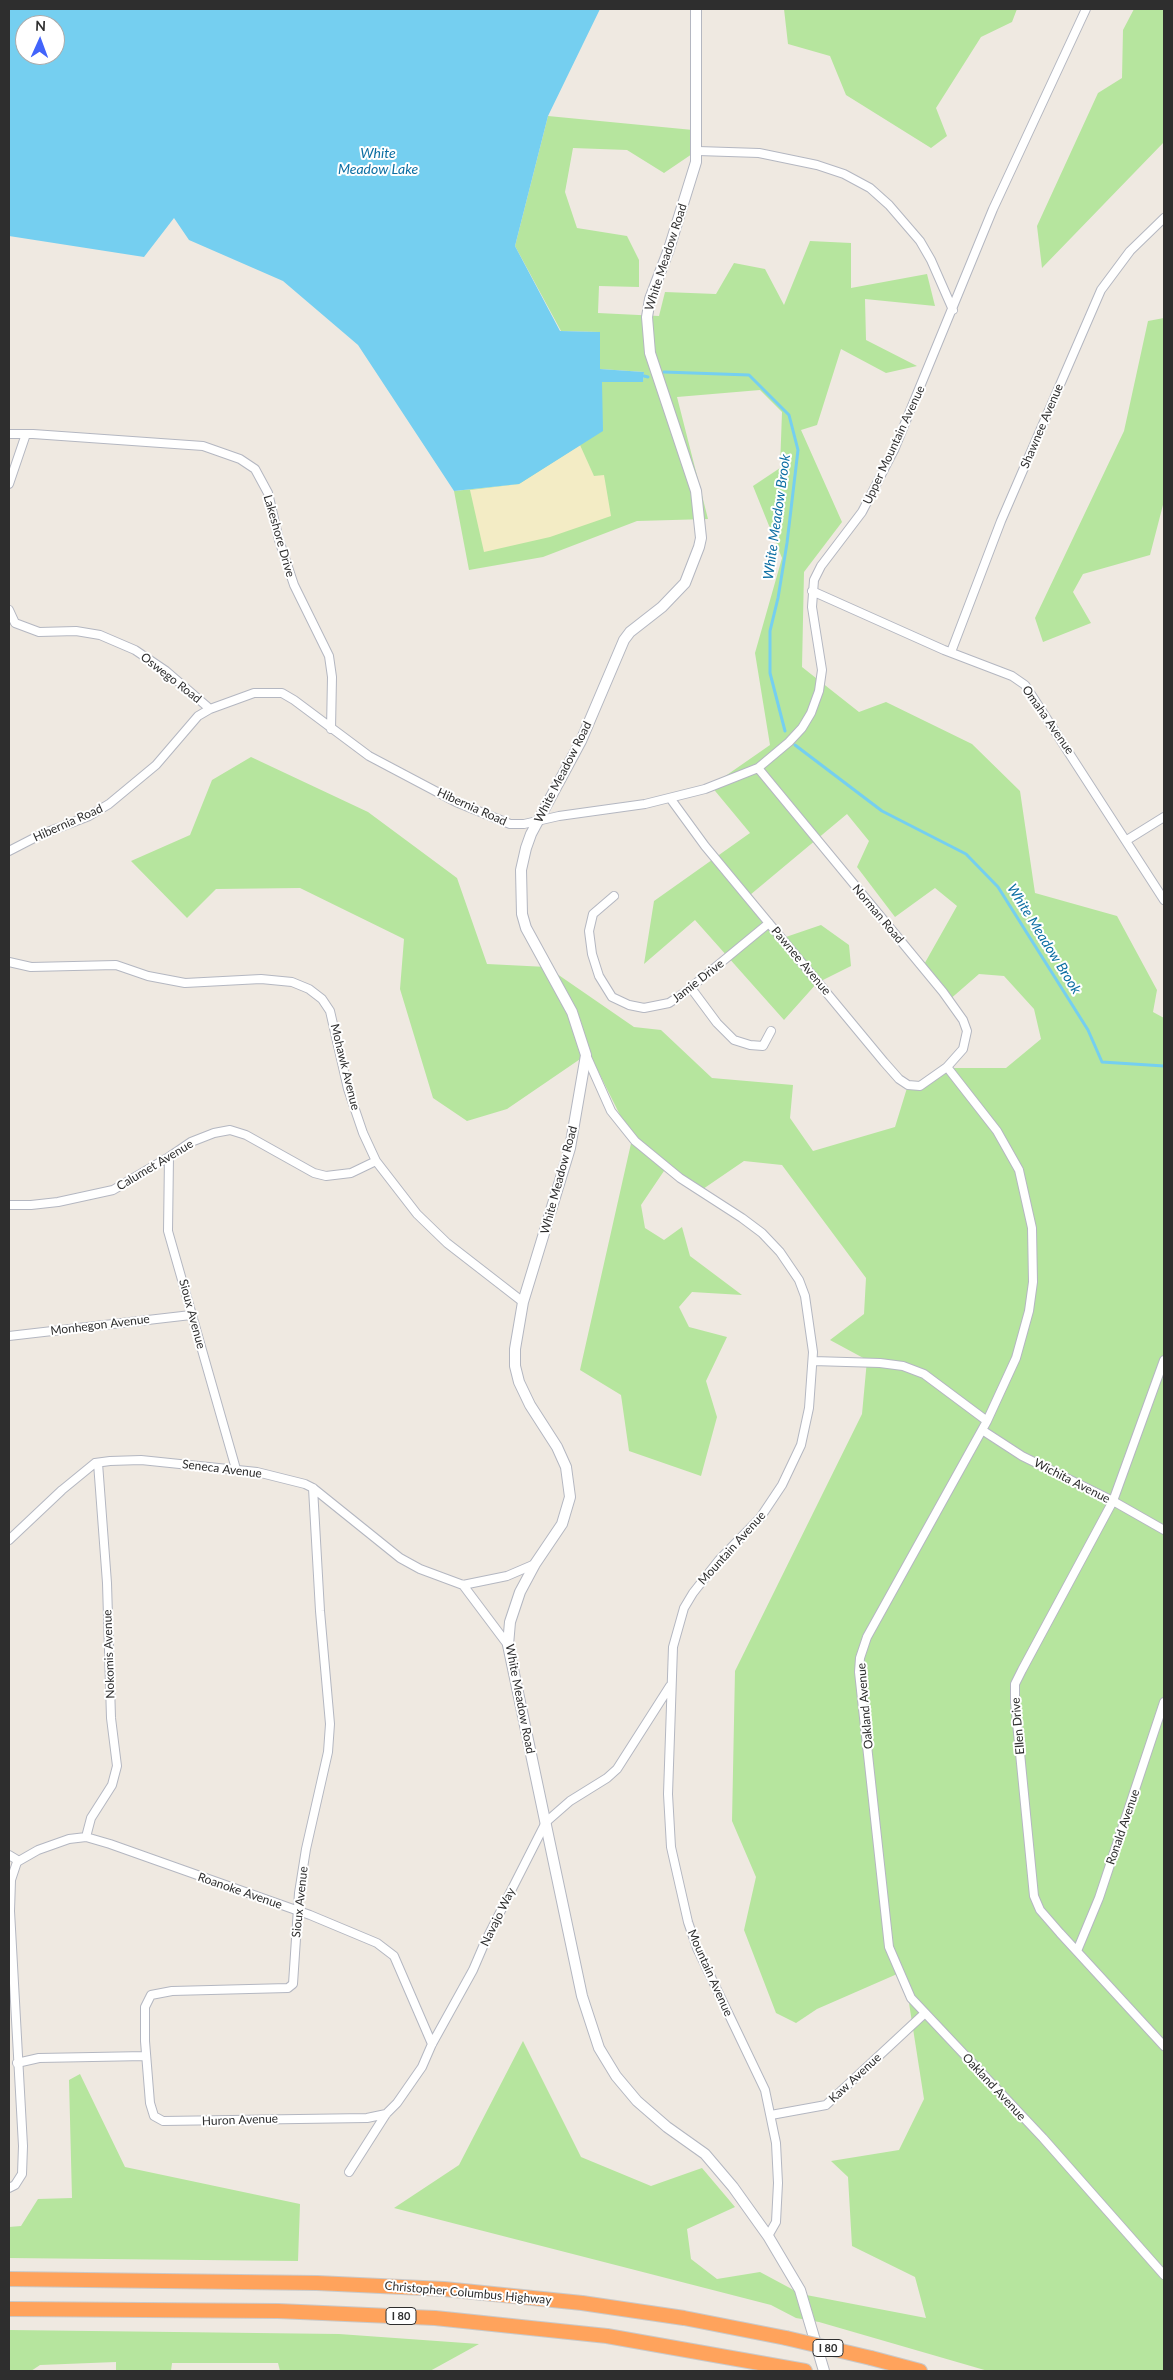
<!DOCTYPE html>
<style>
body{margin:0}
#map{position:relative;width:1173px;height:2380px;overflow:hidden;background:#efe9e1;font-family:Lato,sans-serif}
canvas{display:block}
.frame{position:absolute;inset:0;border:10px solid #2e2e2e;pointer-events:none}
.north{position:absolute;left:15px;top:15px;width:50px;height:50px;box-sizing:border-box;background:#fff;border:1px solid #ababab;border-radius:50%;rotate:2deg;font-size:14px;font-weight:700;line-height:20px;text-align:center;color:#2e2e2e}
.north::after{content:'';display:block;margin:auto;width:18px;height:22px;background:#4264fb;clip-path:polygon(50% 0,100% 100%,50% 72%,0 100%)}
</style>
<div id="map">
<canvas width="1173" height="2380"></canvas>
<div class="frame"></div>
<div class="north">N</div>
</div>
<script>
const g = document.querySelector('canvas').getContext('2d');
g.lineJoin = 'round';
function fillPath(path, color) {
  g.fillStyle = color;
  g.fill(path, 'evenodd');
}
function toPath(rows) {
  const path = new Path2D();
  for (const r of rows) {
    path.moveTo(r[0], r[1]);
    for (let i = 2; i < r.length; i += 2) path.lineTo(r[i], r[i + 1]);
  }
  return path;
}
function strokePath(path, color, width, dash) {
  g.strokeStyle = color;
  g.lineWidth = width;
  g.lineCap = dash ? 'butt' : 'round';
  g.setLineDash(dash || []);
  g.stroke(path);
}
function write(font, color, halo, rows, align = 'center') {
  g.font = font + ' Lato,sans-serif';
  g.lineWidth = 4;
  g.setLineDash([]);
  g.textBaseline = 'middle';
  g.strokeStyle = halo;
  g.fillStyle = color;
  for (const [text, x, y, turn = 0] of rows) {
    g.save();
    g.translate(x, y);
    g.rotate((+turn || 0) * Math.PI / 180);
    g.textAlign = isNaN(turn) ? turn : align;
    if (halo) g.strokeText(text, 0, 0);
    g.fillText(text, 0, 0);
    g.restore();
  }
}
fillPath(toPath([
 [784,9,1017,9,1012,22,981,37,936,108,947,136,931,148,846,95,830,56,788,44],
 [1134,9,1164,9,1164,142,1042,268,1037,226,1098,93,1122,78,1123,30],
 [548,116,693,130,692,154,664,173,627,150,573,148,565,192,577,228,627,236,639,260,639,287,599,286,598,313,659,316,665,292,716,294,734,263,765,269,784,305,810,241,851,243,851,288,927,274,935,306,865,299,866,340,917,366,886,373,841,349,817,425,801,430,842,522,804,572,802,667,859,712,886,702,972,744,1020,791,1035,893,1117,916,1157,990,1153,1012,1164,1018,1164,2371,988,2371,819,2322,796,2318,771,2305,394,2208,459,2165,523,2041,581,2157,651,2186,702,2168,735,2207,687,2229,691,2259,717,2279,760,2272,801,2294,926,2318,915,2277,852,2246,848,2177,831,2161,899,2150,924,2099,904,1971,817,2009,796,2023,776,2013,744,1930,756,1877,732,1821,735,1671,862,1414,867,1360,830,1340,864,1314,866,1278,782,1165,744,1161,703,1189,668,1165,641,1205,645,1228,664,1240,682,1227,690,1256,742,1295,692,1292,679,1307,689,1327,727,1337,706,1381,717,1417,701,1476,629,1451,621,1395,580,1370,632,1139,589,1053,507,1109,467,1121,433,1098,400,989,404,939,300,888,216,889,187,918,131,861,190,835,212,780,251,757,368,812,457,878,487,964,547,967,634,1027,661,1030,712,1078,793,1085,790,1118,813,1151,895,1127,907,1088,945,1068,1006,1068,1041,1039,1034,1009,1004,976,979,974,948,1001,922,968,957,906,935,888,895,917,857,867,869,841,847,814,750,895,780,939,821,925,849,945,851,966,817,983,784,1020,695,920,644,964,654,901,750,833,711,786,770,745,755,653,782,558,753,486,780,468,782,412,760,390,677,397,708,519,637,521,543,557,469,570,454,491,519,484,602,382,643,381,644,372,600,369,599,332,561,331,515,246],
 [1164,318,1164,501,1150,555,1083,574,1073,592,1091,623,1043,642,1035,618,1124,431,1148,321],
 [80,2074,125,2167,300,2204,298,2261,9,2258,9,2227,21,2226,38,2199,72,2198,69,2080],
 [9,2330,339,2334,479,2344,430,2371,280,2371,278,2363,172,2363,171,2371,116,2371,116,2362,40,2365,31,2371,9,2371]
]), '#b6e59e');
fillPath(toPath([
 [580,445,594,476,604,475,611,516,550,537,484,552,470,490,519,484]
]), '#f3ecc5');
fillPath(toPath([
 [9,9,600,9,548,116,515,246,560,331,600,332,600,369,644,372,643,382,602,382,603,431,519,484,454,491,358,345,283,281,189,240,174,218,144,257,9,236],
 [25,25,55,25,55,55,25,55]
]), '#75cff0');
strokePath(toPath([
 [664,372,749,375,789,415,798,450,787,543,778,598,770,631,770,673,785,731],
 [644,376,648,377],
 [795,745,882,811,966,854,998,887,1088,1030,1102,1062,1164,1066]
]), '#75cff0', 3);
const street = toPath([
 [698,151,759,153,817,165,844,174,870,188,889,205,920,241,931,260,953,310],
 [9,434,33,434,203,446,240,459,255,469,268,493,279,540,294,585,329,656,332,677,331,729],
 [9,484,26,434],
 [812,591,944,650,1012,676,1025,685,1164,900],
 [9,610,15,623,39,632,76,631,100,635,135,650,166,671,210,709,254,693,282,693,294,700,369,756,456,802,510,824,524,824,559,816,645,804,705,789,758,768,789,742,802,728,811,713,819,691,822,670,812,607,814,580,821,566,862,512,894,450,993,209,1086,9],
 [951,652,1001,521,1101,290,1130,251,1164,218],
 [670,798,705,846,884,1062,899,1079,908,1085,920,1086,947,1067,963,1049,967,1031,963,1020,943,992,758,768],
 [1127,840,1164,817],
 [9,851,40,835,89,816,109,804,156,765,198,716,210,709],
 [614,896,593,914,589,931,592,954,599,976,612,997,629,1005,644,1008,669,1003,684,993,769,923],
 [9,962,31,967,116,965,148,976,185,983,261,979,292,982,309,989,322,999,330,1011,348,1089,363,1133,376,1161,417,1214,447,1243,523,1302],
 [691,988,717,1023,734,1040,750,1045,763,1046,771,1031],
 [586,1055,611,1111,635,1141,680,1178,742,1218,762,1233,780,1252,799,1280,805,1296,813,1352,809,1408,801,1445,782,1485,760,1518,719,1560,693,1593,684,1608,673,1647,668,1794,671,1847,688,1922,697,1948,765,2090,776,2143,778,2183,776,2222,768,2236],
 [947,1067,997,1131,1019,1170,1032,1228,1033,1282,1029,1311,1016,1358,987,1421,867,1637,860,1658,859,1672,889,1947,911,1998,1043,2138,1164,2275],
 [169,1157,168,1231,236,1469],
 [9,1205,31,1205,58,1202,113,1190,169,1157,191,1142,214,1133,230,1130,246,1135,314,1173,326,1176,351,1173,376,1161],
 [9,1336,191,1315],
 [1164,1360,1113,1501,1022,1670,1015,1684,1015,1702,1034,1896,1040,1910,1060,1933,1164,2046],
 [813,1361,880,1363,903,1366,924,1374,987,1421],
 [982,1430,1022,1456,1113,1501,1164,1530],
 [313,1488,320,1611,330,1724,328,1752,306,1849,299,1893,293,1984,288,1988,172,1991,151,1995,145,2007,145,2041,150,2103,154,2116,163,2121,367,2118,386,2114],
 [9,1540,62,1490,95,1463,110,1461,141,1460,257,1472,305,1484,313,1488,400,1558,420,1569,463,1585,507,1576,535,1564],
 [463,1585,508,1645],
 [86,1837,91,1818,112,1785,117,1766,111,1718,107,1583,98,1463],
 [9,1855,19,1861],
 [1077,1951,1099,1898,1164,1702],
 [17,2063,39,2058,146,2056],
 [771,2115,826,2105,925,2013],
 [349,2172,386,2114,397,2103,422,2067,432,2044,473,1970,485,1942,546,1822,570,1801,607,1778,617,1769,670,1686],
 [9,2188,15,2185,22,2174,23,2146,10,1911,11,1880,17,1862,38,1850,69,1839,86,1837,110,1844,310,1915,377,1943,394,1956,432,2044]
]);
const secondary = toPath([
 [696,9,696,162,669,249,650,299,647,317,650,353,696,491,701,538,699,547,685,583,662,607,630,632,624,640,581,741,531,834,526,848,521,870,522,914,526,928,572,1012,586,1055,570,1148,523,1302,515,1349,515,1366,519,1382,530,1405,557,1447,566,1467,570,1497,562,1524,535,1564,520,1592,510,1622,508,1645,582,1996,599,2048,616,2076,637,2101,667,2127,705,2154,733,2187,768,2236,800,2290,824,2371]
]);
const highway = toPath([
 [9,2279,317,2283,444,2289,582,2303,684,2318,786,2338],
 [9,2309,278,2311,435,2318,607,2336,805,2371],
 [871,2358,920,2371]
]);
strokePath(street, '#b4b7c1', 10);
strokePath(secondary, '#b4b7c1', 12);
strokePath(highway, '#c9c9c9', 16);
strokePath(street, '#fff', 8);
strokePath(secondary, '#fff', 10);
strokePath(highway, '#ffa35c', 14);
const highwayBridge = toPath([
 [786,2338,871,2358]
]);
strokePath(highwayBridge, '#c9c9c9', 16, []);
strokePath(highwayBridge, '#ffa35c', 14);
for (const [x, y, w] of [
 [401,2316,30],
 [828,2348,30]
]) {
  const box = new Path2D();
  box.roundRect(x - w / 2, y - 8.5, w, 17, 4);
  g.fillStyle = '#fff';
  g.fill(box);
  strokePath(box, '#2e2e2e', 1);
}
write('bold 11px', '#2e2e2e', null, [
 ["I 80",401,2316],
 ["I 80",828,2348]
]);
write('12px', '#2e2e2e', '#fff', [
 ["White Meadow Road",666,257,-72],
 ["Shawnee Avenue",1042,426,-67],
 ["Upper Mountain Avenue",894,445,-65],
 ["Lakeshore Drive",279,536,74],
 ["Oswego Road",171,678,38],
 ["Omaha Avenue",1048,720,55],
 ["White Meadow Road",563,772,-63],
 ["Hibernia Road",472,807,24],
 ["Hibernia Road",68,823,-24],
 ["Norman Road",878,914,50],
 ["Pawnee Avenue",801,961,50],
 ["Jamie Drive",698,981,-38],
 ["Mohawk Avenue",345,1067,76],
 ["Calumet Avenue",155,1165,-31],
 ["White Meadow Road",559,1180,-75],
 ["Sioux Avenue",192,1314,75],
 ["Monhegon Avenue",100,1325,-7],
 ["Seneca Avenue",222,1469,7],
 ["Wichita Avenue",1072,1481,27],
 ["Mountain Avenue",732,1548,-48],
 ["Nokomis Avenue",109,1654,-92],
 ["White Meadow Road",520,1699,79],
 ["Oakland Avenue",865,1706,-95],
 ["Ellen Drive",1018,1726,-95],
 ["Ronald Avenue",1123,1827,-71],
 ["Roanoke Avenue",240,1891,19],
 ["Sioux Avenue",300,1902,-84],
 ["Navajo Way",498,1917,-64],
 ["Mountain Avenue",710,1973,66],
 ["Kaw Avenue",855,2078,-43],
 ["Oakland Avenue",994,2087,47],
 ["Huron Avenue",240,2120,-2],
 ["Christopher Columbus Highway",468,2293,5]
]);
write('italic 14px', '#0d6fa3', '#fff', [
 ["White",378,153],
 ["Meadow Lake",378,169],
 ["White Meadow Brook",777,517,-82],
 ["White Meadow Brook",1044,939,58]
]);
</script>
